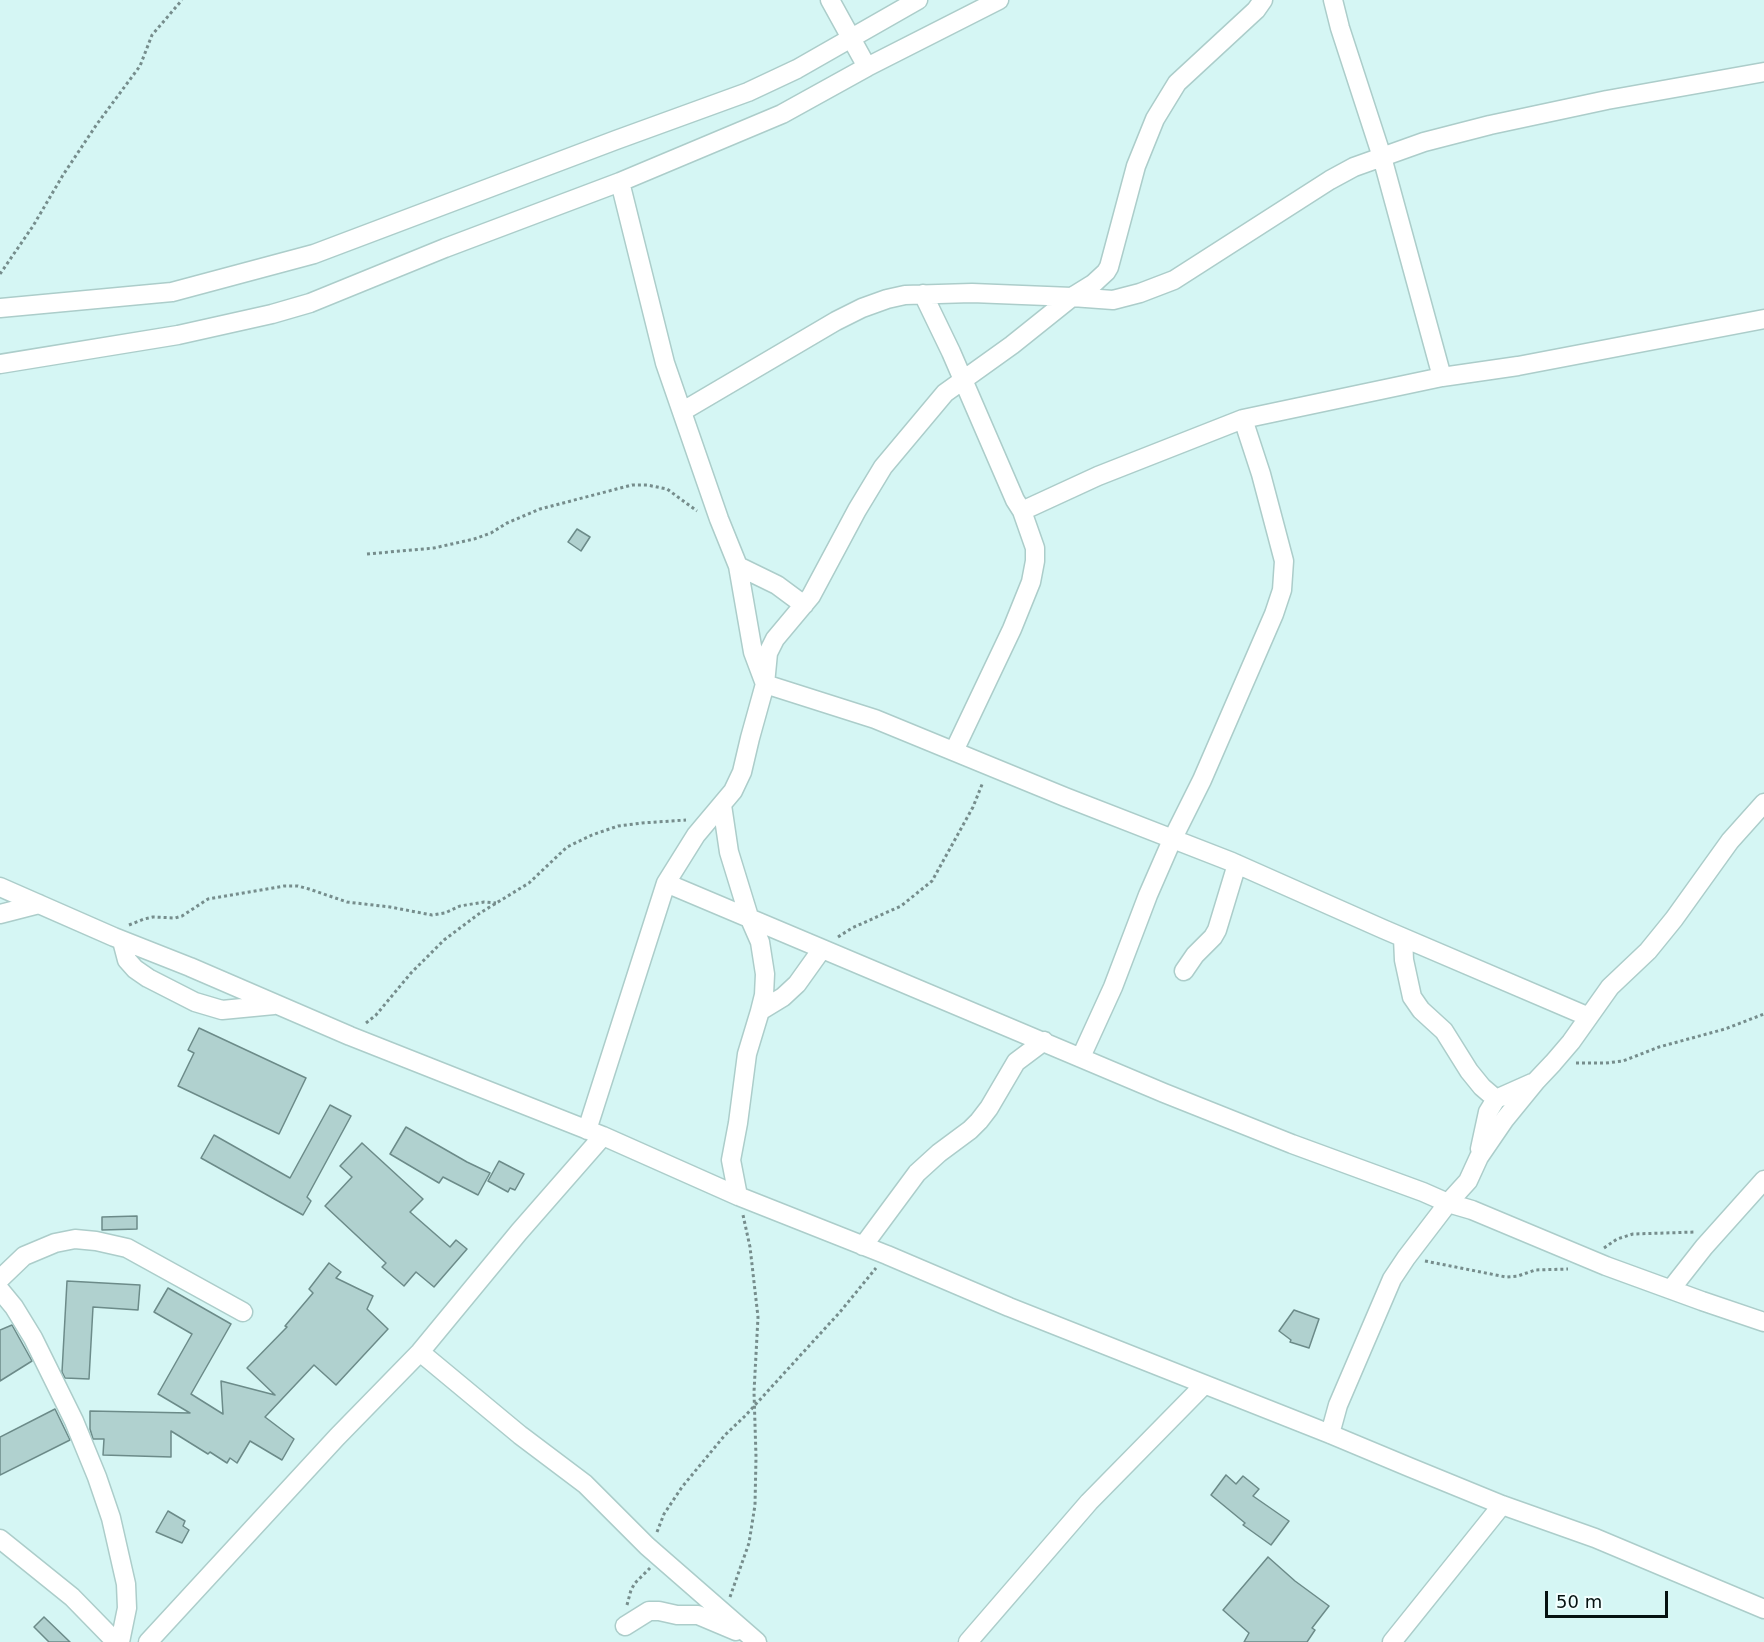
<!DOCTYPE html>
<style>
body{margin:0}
#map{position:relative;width:1764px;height:1642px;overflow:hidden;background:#d5f6f4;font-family:"DejaVu Sans",sans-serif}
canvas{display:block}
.scale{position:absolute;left:1545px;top:1591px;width:123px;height:27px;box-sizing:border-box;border:3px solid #051110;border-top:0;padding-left:8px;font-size:18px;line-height:21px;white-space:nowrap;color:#051110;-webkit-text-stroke:4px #f2fffe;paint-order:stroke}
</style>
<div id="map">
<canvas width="1764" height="1642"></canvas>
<div class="scale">50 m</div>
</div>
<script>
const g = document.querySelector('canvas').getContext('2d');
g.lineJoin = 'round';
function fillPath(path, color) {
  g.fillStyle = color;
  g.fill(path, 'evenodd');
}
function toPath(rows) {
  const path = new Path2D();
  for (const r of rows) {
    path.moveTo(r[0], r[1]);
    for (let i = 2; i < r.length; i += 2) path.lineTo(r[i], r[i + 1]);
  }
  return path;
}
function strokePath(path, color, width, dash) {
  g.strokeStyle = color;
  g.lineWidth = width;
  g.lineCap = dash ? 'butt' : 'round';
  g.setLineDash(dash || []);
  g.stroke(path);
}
const building = toPath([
 [577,529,590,537,581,551,568,542,577,529],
 [199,1028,306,1078,279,1134,178,1086,194,1053,188,1050,199,1028],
 [330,1105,351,1116,307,1197,311,1201,303,1215,201,1158,214,1135,290,1178,330,1105],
 [406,1127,467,1162,490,1173,478,1195,443,1177,439,1183,390,1154,406,1127],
 [362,1143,423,1199,410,1212,450,1247,456,1240,467,1249,434,1287,416,1272,404,1286,382,1267,386,1263,325,1206,352,1177,340,1166,362,1143],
 [499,1161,524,1174,515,1190,510,1188,508,1192,488,1181,499,1161],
 [137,1216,137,1229,102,1230,102,1217,137,1216],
 [329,1263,341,1272,336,1278,373,1296,367,1309,388,1329,336,1385,314,1365,265,1417,294,1439,282,1460,250,1441,237,1463,230,1458,227,1463,210,1452,208,1454,171,1431,171,1457,103,1455,104,1439,93,1439,90,1429,90,1411,190,1413,158,1394,192,1334,154,1312,168,1288,231,1324,191,1394,223,1414,221,1381,275,1395,247,1368,287,1327,285,1326,313,1293,309,1289,329,1263],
 [67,1281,140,1285,138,1310,93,1307,89,1379,65,1378,62,1372,67,1281],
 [1294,1310,1319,1319,1309,1348,1290,1342,1291,1340,1279,1331,1294,1310],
 [12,1325,32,1361,0,1381,0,1330,12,1325],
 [55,1409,70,1440,0,1475,0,1437,55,1409],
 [1226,1475,1236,1484,1243,1476,1259,1489,1253,1496,1289,1521,1271,1545,1243,1525,1245,1523,1211,1495,1226,1475],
 [168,1511,185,1521,183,1526,189,1530,182,1543,156,1532,168,1511],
 [1268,1557,1295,1581,1329,1606,1312,1628,1315,1630,1307,1642,1244,1642,1249,1633,1223,1610,1268,1557],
 [44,1617,70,1642,49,1642,34,1627,44,1617]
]);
fillPath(building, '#b0d1cf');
strokePath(building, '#6c8b89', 1.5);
const minor = toPath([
 [830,0,867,67],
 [1333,0,1340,28,1382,157,1442,377],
 [620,182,665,363,719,519,738,566,753,652,765,684,875,719,1065,797,1232,862,1383,929,1589,1017],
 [923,294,951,352,1015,500,1022,511,1035,548,1035,561,1031,582,1012,629,954,751],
 [0,308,172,292,314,254,616,140,748,92,797,69,918,0],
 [0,364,178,335,272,314,310,303,445,248,620,182,782,114,867,67,999,0],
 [683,411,836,321,862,308,887,299,905,295,972,293,1072,297,1093,284,1106,272,1109,267,1136,166,1155,119,1177,83,1256,10,1263,0],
 [1022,511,1098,476,1243,419,1442,377,1518,366,1764,319],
 [738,566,777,585,804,605],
 [722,805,729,852,749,917,760,942,765,974,764,995,760,1011,747,1054,738,1123,731,1160,738,1196],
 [666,883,1164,1093,1292,1144,1423,1192,1448,1203,1472,1210,1606,1266,1702,1301,1764,1322],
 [0,887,114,937,190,967,350,1036,603,1136,738,1196,887,1255,1009,1307,1330,1434,1409,1467,1502,1505,1595,1538,1764,1609],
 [0,914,39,904],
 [1403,938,1404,960,1412,997,1421,1010,1444,1031,1469,1071,1482,1087,1496,1099],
 [122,941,127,960,135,969,148,978,195,1002,222,1010,274,1005],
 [1184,971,1195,955,1213,937,1217,930,1237,864],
 [760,1011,783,997,797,984,822,949],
 [1081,1057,1113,987,1148,895,1172,840,1202,780,1274,614,1282,590,1284,561,1261,474,1243,419],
 [587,1130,666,883,696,835,733,791,742,772,750,738,765,684,768,653,775,639,811,596,857,510,883,467,945,393,1012,345,1072,297,1113,300,1140,293,1174,280,1330,180,1354,167,1424,142,1490,125,1607,100,1764,72],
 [1480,1149,1488,1112,1496,1099,1532,1083],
 [863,1246,917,1173,939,1153,970,1130,979,1121,989,1108,1016,1062,1044,1041],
 [0,1279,24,1256,55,1243,75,1239,96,1241,127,1248,243,1312],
 [1671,1289,1704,1247,1764,1180],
 [0,1290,14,1307,33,1338,74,1421,97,1477,111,1518,126,1584,127,1608,120,1642],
 [420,1352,520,1435,585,1484,647,1546,757,1642],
 [1330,1434,1338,1405,1392,1279,1406,1258,1448,1203,1468,1181,1479,1157,1505,1119,1536,1081,1553,1063,1571,1042,1610,987,1648,951,1674,919,1730,841,1764,803],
 [0,1539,72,1597,116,1642],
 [625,1626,649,1611,659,1611,677,1615,698,1615,736,1631],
 [148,1642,337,1437,420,1352,519,1232,603,1136],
 [968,1642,1089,1502,1204,1385],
 [1392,1642,1502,1505]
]);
strokePath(minor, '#accdca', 21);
strokePath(toPath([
 [0,274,33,226,63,175,97,124,140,66,152,35,182,0],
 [367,554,434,548,474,539,491,533,507,523,540,509,632,485,647,485,667,489,697,511],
 [129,925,144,919,153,917,175,918,182,916,208,899,284,886,298,886,309,889,347,902,390,907,432,915,445,913,460,906,484,902,496,903],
 [838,937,852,928,901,906,932,881,973,807,983,782],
 [366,1023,376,1015,411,973,444,940,480,913,529,883,567,847,592,835,618,826,642,823,686,820],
 [1576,1063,1606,1063,1623,1061,1659,1047,1725,1029,1764,1014],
 [1604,1248,1617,1239,1633,1234,1696,1232],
 [1425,1261,1506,1277,1518,1276,1535,1270,1568,1269],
 [657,1532,664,1514,682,1487,725,1435,745,1416,840,1312,876,1268],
 [730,1597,749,1543,755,1505,756,1457,754,1392,758,1317,750,1247,743,1215],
 [627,1605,631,1590,635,1583,650,1568]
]), '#768d8c', 3, [3, 3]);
strokePath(minor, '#fff', 18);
</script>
